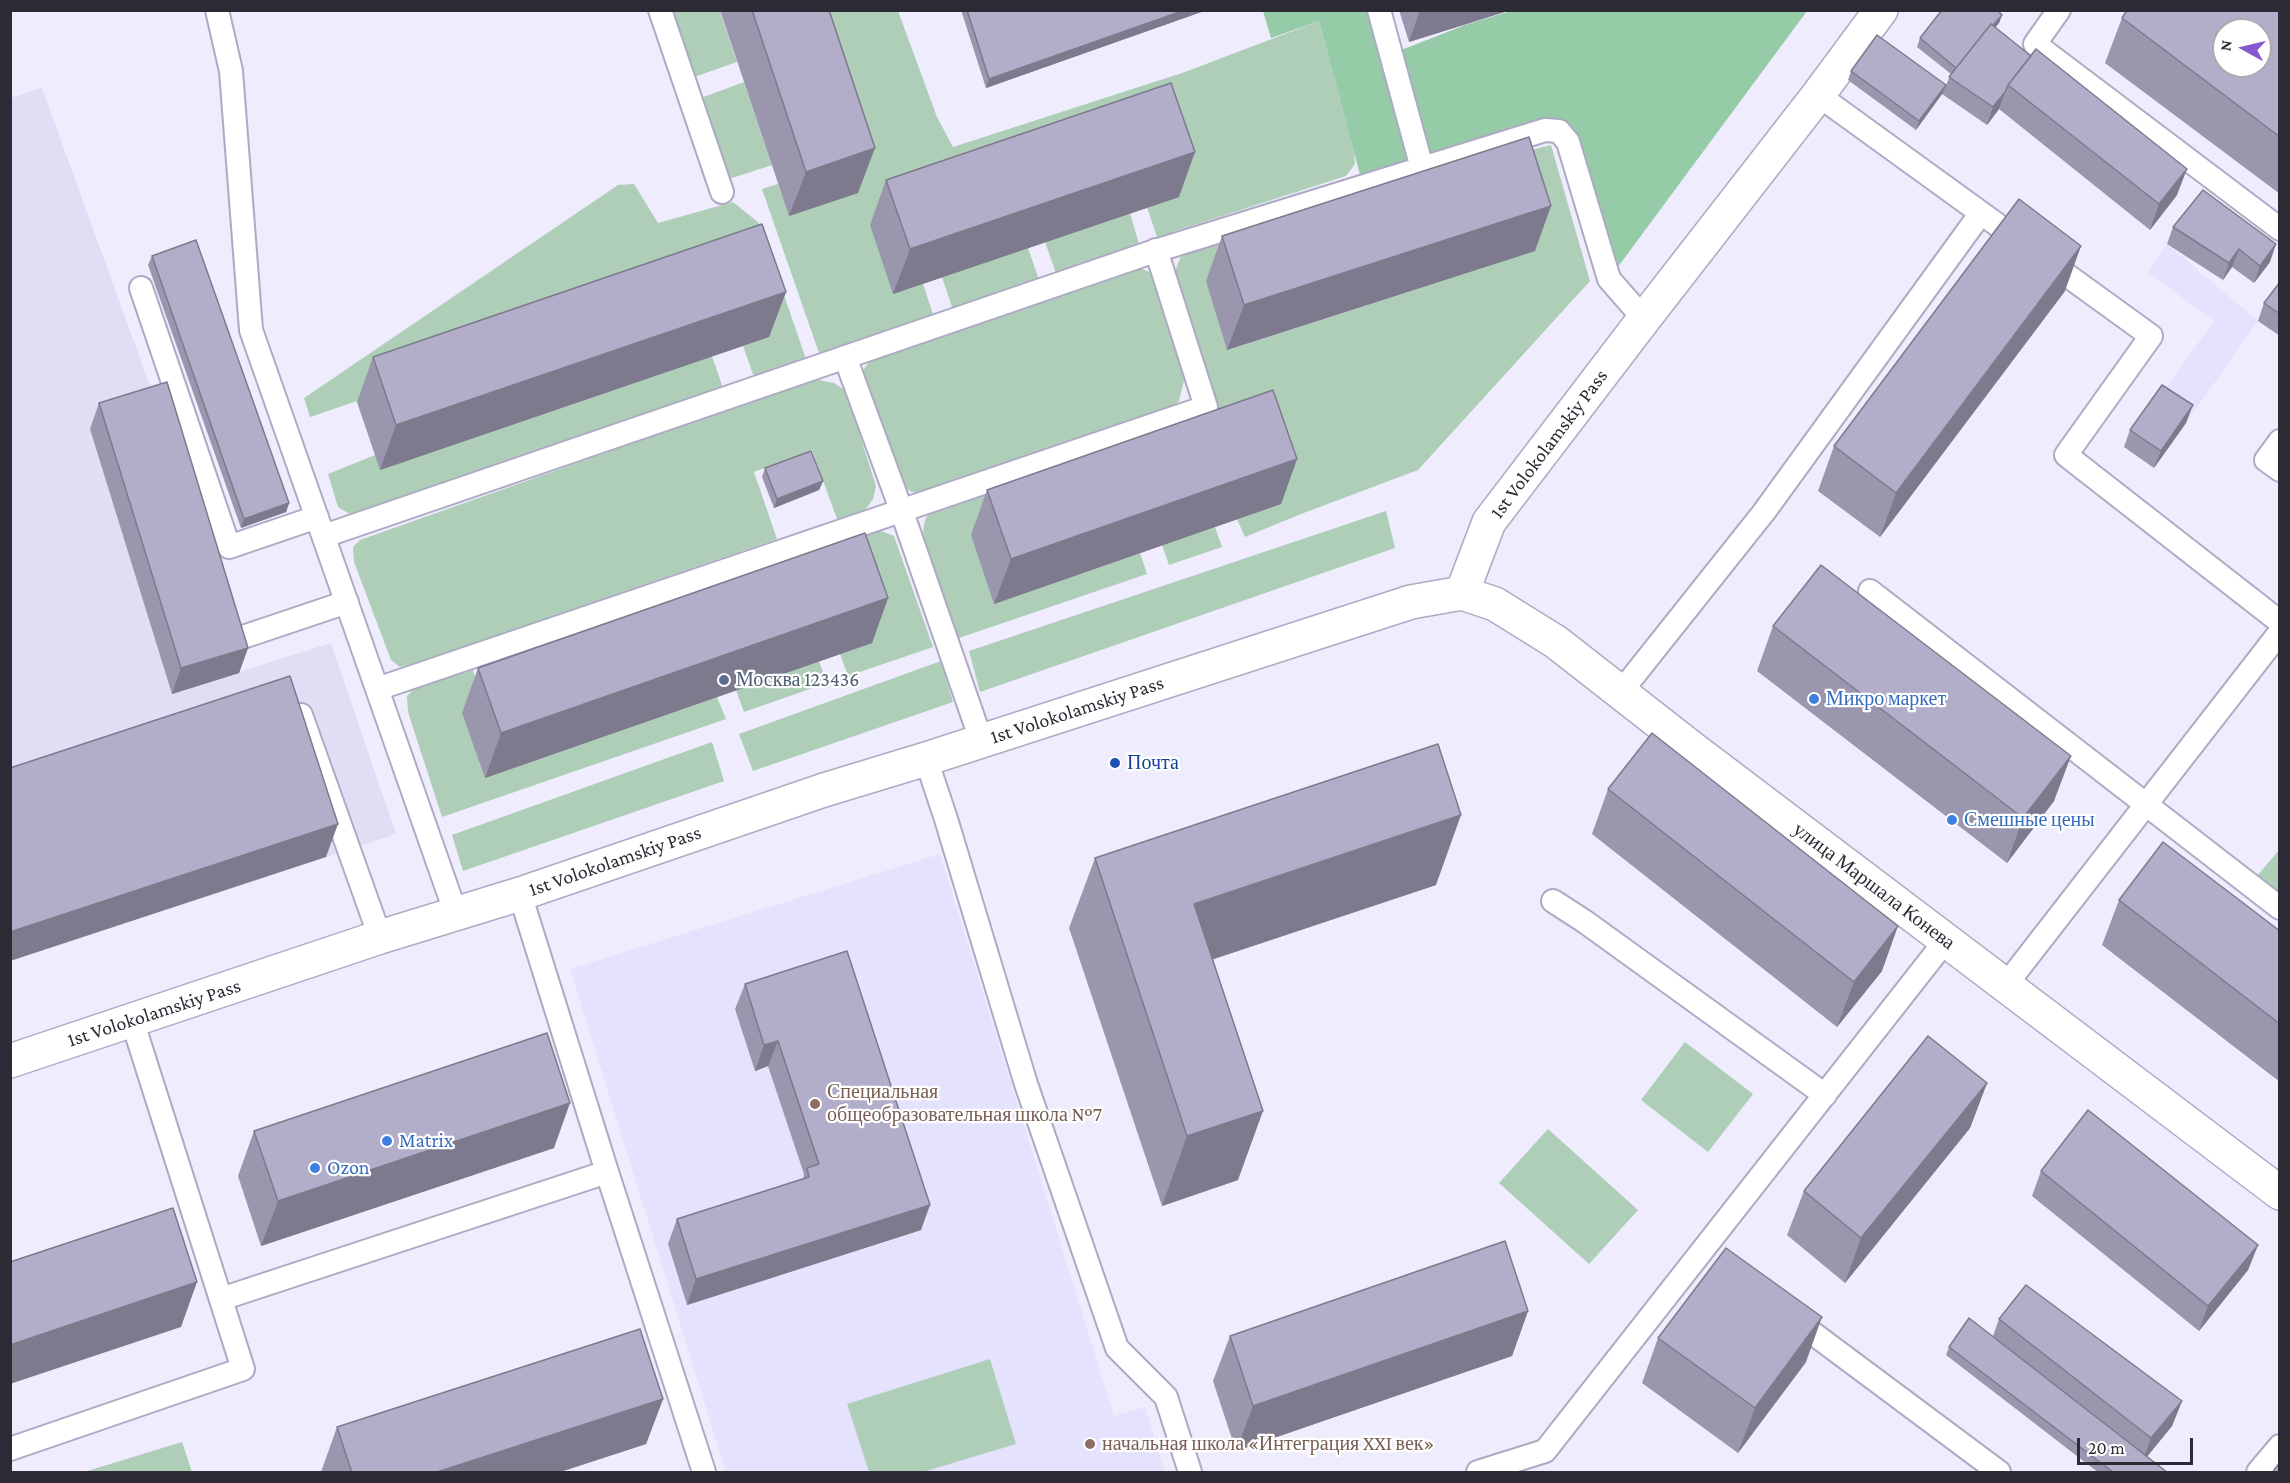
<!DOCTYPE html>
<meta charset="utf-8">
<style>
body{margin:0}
#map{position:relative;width:2290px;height:1483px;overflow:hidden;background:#eeecfd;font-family:"Crimson Pro",serif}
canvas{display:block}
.frame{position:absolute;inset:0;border:12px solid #2c2b35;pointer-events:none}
.north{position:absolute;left:2212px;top:18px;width:60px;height:60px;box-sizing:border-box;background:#fff;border:2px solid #abaaae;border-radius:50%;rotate:278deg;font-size:16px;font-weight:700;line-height:24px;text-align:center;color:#2c2b35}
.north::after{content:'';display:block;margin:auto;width:21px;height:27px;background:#8658d1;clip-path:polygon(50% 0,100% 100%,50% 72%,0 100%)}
.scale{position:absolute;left:2077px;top:1438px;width:116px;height:27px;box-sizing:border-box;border:3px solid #2c2b35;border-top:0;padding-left:8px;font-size:18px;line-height:21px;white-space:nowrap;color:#2c2b35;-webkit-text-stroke:4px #fff;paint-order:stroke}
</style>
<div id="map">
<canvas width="2290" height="1483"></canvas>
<div class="frame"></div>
<div class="north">N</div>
<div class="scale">20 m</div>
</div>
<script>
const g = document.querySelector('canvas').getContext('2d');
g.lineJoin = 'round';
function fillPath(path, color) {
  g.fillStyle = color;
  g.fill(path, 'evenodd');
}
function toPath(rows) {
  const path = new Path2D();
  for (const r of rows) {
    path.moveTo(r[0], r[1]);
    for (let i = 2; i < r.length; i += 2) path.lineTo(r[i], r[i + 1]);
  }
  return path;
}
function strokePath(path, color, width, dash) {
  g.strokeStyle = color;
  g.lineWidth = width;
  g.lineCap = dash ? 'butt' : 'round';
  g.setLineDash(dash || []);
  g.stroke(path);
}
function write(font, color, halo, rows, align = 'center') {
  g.font = font + ' "Crimson Pro",serif';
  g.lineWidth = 4.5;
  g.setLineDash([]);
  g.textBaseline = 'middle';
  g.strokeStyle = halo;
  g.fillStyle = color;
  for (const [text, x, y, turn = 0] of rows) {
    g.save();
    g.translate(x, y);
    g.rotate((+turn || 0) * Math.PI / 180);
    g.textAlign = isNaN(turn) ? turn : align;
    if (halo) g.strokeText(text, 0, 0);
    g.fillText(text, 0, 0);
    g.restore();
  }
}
fillPath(toPath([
 [42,88,158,408,239,672,331,643,396,834,11,961,10,98]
]), '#e0def4');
fillPath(toPath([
 [2167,244,2258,321,2186,423,2156,402,2214,321,2148,272],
 [940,854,1114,1416,1145,1407,1165,1472,726,1472,570,969]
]), '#e5e2fe');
fillPath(toPath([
 [797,10,898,11,937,117,953,147,1185,72,1319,21,1354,152,1355,164,1346,176,1157,237,1147,207,1178,196,893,294,923,284,933,314,819,353,762,189,778,184,790,216],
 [671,11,720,11,737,62,694,77],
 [744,82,772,165,729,179,701,98],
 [1551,145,1590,281,1418,470,1301,514,1245,537,1237,519,1281,504,1220,413,1176,283,1176,269,1180,258,1186,253,1225,239,1228,350,1534,251,1479,163],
 [634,184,658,223,733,202,759,223,806,359,754,377,743,346,769,337,745,269,310,417,304,398,618,185],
 [1130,213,1139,244,1056,273,1045,242],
 [1028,248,1039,280,953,310,942,277],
 [1124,268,1140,268,1151,273,1156,285,1185,377,1179,401,1171,410,923,492,912,492,900,485,861,373,869,362],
 [712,356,723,388,360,515,348,513,338,507,328,474,375,455],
 [819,380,834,383,846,391,876,486,873,499,865,510,837,519,812,450,754,472,777,539,431,658,400,667,391,660,354,562,353,547,360,540,800,384],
 [992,490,995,603,1140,553,1147,574,956,639,925,544,923,531,925,520,929,512],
 [1386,511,1395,548,980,692,969,651],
 [1215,527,1222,547,1169,565,1162,545],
 [866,531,881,531,894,536,933,647,848,676,840,654,849,578],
 [819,661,827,683,744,712,736,690],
 [941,661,953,702,753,771,739,734],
 [473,670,483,706,717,697,726,719,442,817,408,712,407,696,415,688],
 [712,742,724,781,463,871,452,835],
 [2279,850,2279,893,2257,876],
 [1685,1042,1753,1094,1708,1152,1641,1100],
 [1548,1129,1638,1210,1589,1264,1499,1183],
 [990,1359,1016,1444,923,1472,869,1472,847,1404],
 [182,1442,192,1472,84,1472]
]), '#aeceb8');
fillPath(toPath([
 [1263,11,1377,11,1391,54,1465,25,1511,11,1807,11,1609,279,1559,132,1363,186,1319,21,1271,38]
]), '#95cba6');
const lane = toPath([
 [217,10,231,71,251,330,456,914],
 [660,10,722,192],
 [1379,10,1422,168],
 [2059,10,2035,44,2280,229],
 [1818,95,2151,336,2066,455,2280,622],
 [141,288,229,547,317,517],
 [845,357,902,512,981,740],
 [2280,441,2266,460,2280,470],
 [324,536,1152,252,1545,130,1559,131,1568,142,1609,279,1644,319],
 [1870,591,2280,908],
 [243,637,347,602],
 [377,689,1206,407,1156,250],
 [1620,693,1764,512,1981,213],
 [301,715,380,937],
 [926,759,946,819,1026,1084,1117,1348,1166,1397,1190,1472],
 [520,894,607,1172,704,1472],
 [1553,901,1584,921,1825,1095],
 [2005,986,2280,632],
 [221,1299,607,1172],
 [1791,1317,1999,1472],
 [10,1449,243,1369,132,1020],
 [1478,1472,1545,1451,1946,940],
 [2258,1472,2280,1446]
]);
const street = toPath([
 [1462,593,1489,522,1644,319,1818,95,1881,10]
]);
const secondary = toPath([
 [10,1061,380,937,520,894,824,790,926,759,1411,602,1462,593,1495,604,1556,642,1693,749,2280,1193]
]);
strokePath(lane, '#adaac4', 26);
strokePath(street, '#adaac4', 36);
strokePath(secondary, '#adaac4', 36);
strokePath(lane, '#fff', 22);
strokePath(street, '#fff', 33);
strokePath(secondary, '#fff', 33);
fillPath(toPath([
 [720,10,829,10,858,193,789,216],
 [961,10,1207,10,986,88],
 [1399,10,1511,10,1409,42],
 [2280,10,2280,194,2105,63,2122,18],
 [2002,15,1999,23,1995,27,2177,195,2150,230,1999,109,1987,125,1942,94,1916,130,1848,80,1851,71,1946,85,1951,74,1917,47,1920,38],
 [886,180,1179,197,893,294,870,225],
 [2203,190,2270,262,2254,283,2232,267,2223,280,2167,244,2173,227],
 [1222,236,1535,251,1227,350,1206,281],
 [152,256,289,503,286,512,241,528,148,265],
 [2280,282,2280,336,2258,321,2264,303],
 [2065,291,1880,537,1818,491,1834,446],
 [786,292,769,337,380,470,357,402,373,357],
 [99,403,248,648,239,673,172,694,90,429],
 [2186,423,2154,468,2124,447,2130,430],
 [1297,459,1281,504,994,604,971,535,987,490],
 [765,468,823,481,819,490,774,508,762,477],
 [888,598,872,643,485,778,462,713,478,668],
 [1773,626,2054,801,2007,863,1757,671],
 [1608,789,1882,971,1837,1027,1592,834],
 [1095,858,1436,885,1213,959,1238,1180,1162,1206,1069,928],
 [2119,900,2280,931,2280,1082,2102,945],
 [745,984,921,1230,687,1305,668,1244,677,1219,803,1179,804,1174,768,1066,755,1071,735,1009],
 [1987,1083,1970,1128,1845,1283,1787,1235,1804,1191],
 [254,1131,554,1148,261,1246,238,1176],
 [2041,1171,2258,1245,2248,1270,2199,1331,2032,1196],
 [1528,1311,1512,1356,1236,1451,1213,1381,1230,1336],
 [1999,1319,2182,1401,2172,1426,2147,1456,2168,1473,2099,1473,1946,1355,1949,1347,1993,1336],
 [1658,1338,1806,1362,1738,1453,1642,1383],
 [663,1399,646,1444,557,1473,321,1473,321,1472,337,1427]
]), '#9996ad');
fillPath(toPath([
 [1185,10,1207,10,986,88,989,79],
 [1420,10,1511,10,1409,42],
 [2002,15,1999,23,1955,78,1958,69],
 [1946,85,1942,94,1916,130,1919,121],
 [2005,92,1999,109,1987,125,1993,107],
 [875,148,858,193,789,216,806,172],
 [1195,152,1179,197,893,294,910,249],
 [2187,169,2177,195,2150,230,2159,204],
 [1551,206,1535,251,1227,350,1244,305],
 [2276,244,2270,262,2254,283,2260,266],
 [2081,246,2065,291,1880,537,1896,493],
 [2239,249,2232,267,2223,280,2229,263],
 [786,292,769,337,380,470,396,425],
 [2193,405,2186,423,2154,468,2161,451],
 [1297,459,1281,504,994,604,1011,559],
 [823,481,819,490,774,508,777,499],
 [289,503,286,512,241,528,244,519],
 [888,598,872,643,485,778,501,733],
 [248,648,239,673,172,694,181,668],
 [2071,756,2054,801,2007,863,2023,818],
 [1461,815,1436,885,1169,974,1194,904],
 [338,824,326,857,10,961,10,932],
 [1898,926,1882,971,1837,1027,1854,982],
 [778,1041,768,1066,755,1071,764,1045],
 [1987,1083,1970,1128,1845,1283,1861,1238],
 [570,1103,554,1148,261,1246,278,1201],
 [1263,1111,1238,1180,1162,1206,1187,1136],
 [930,1205,921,1230,687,1305,696,1279],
 [2258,1245,2248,1270,2199,1331,2208,1306],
 [197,1282,181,1327,10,1384,10,1345],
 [1528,1311,1512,1356,1236,1451,1253,1406],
 [1822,1317,1806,1362,1738,1453,1755,1408],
 [663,1399,646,1444,557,1473,434,1473],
 [2182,1401,2172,1426,2142,1463,2151,1438]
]), '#7d7a8d');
const building = toPath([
 [752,10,829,10,875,148,806,172,752,10],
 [967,10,1185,10,989,79,967,10],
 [1942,10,1997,10,2002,15,1993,25,1991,24,1956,68,1920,38,1942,10],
 [2127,10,2280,10,2280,137,2122,18,2127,10],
 [2224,30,2260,30,2260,66,2224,66,2224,30],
 [1991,24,2031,56,2008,85,2005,92,1993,107,1949,77,1991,24],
 [1877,35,1946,85,1919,121,1851,71,1877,35],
 [2036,49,2187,169,2159,204,2008,85,2036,49],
 [1171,83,1195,152,910,249,886,180,1171,83],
 [1529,137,1551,206,1244,305,1222,236,1529,137],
 [2203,190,2276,244,2260,266,2239,249,2229,263,2173,227,2203,190],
 [2019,199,2081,246,1896,493,1834,446,2019,199],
 [762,224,786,292,396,425,373,357,762,224],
 [196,240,289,503,244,519,152,256,196,240],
 [2280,282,2280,314,2264,303,2280,282],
 [167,382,248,648,181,668,99,403,167,382],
 [2162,385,2193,405,2161,451,2130,430,2162,385],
 [1273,390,1297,459,1011,559,987,490,1273,390],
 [811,451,823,481,777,499,765,468,811,451],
 [865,533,888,598,501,733,478,668,865,533],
 [1821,565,2071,756,2023,818,1773,626,1821,565],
 [290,676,338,824,10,932,10,768,290,676],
 [1652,733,1898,926,1854,982,1608,789,1652,733],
 [1438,744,1461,815,1194,904,1263,1111,1187,1136,1095,858,1438,744],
 [2163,842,2280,931,2280,1024,2119,900,2163,842],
 [847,951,930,1205,696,1279,677,1219,809,1177,807,1168,819,1164,778,1041,764,1045,745,984,847,951],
 [547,1033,570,1103,278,1201,254,1131,547,1033],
 [1928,1036,1987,1083,1861,1238,1804,1191,1928,1036],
 [2088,1110,2258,1245,2208,1306,2041,1171,2088,1110],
 [173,1208,197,1282,10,1345,10,1262,173,1208],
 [1505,1241,1528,1311,1253,1406,1230,1336,1505,1241],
 [1726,1248,1822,1317,1755,1408,1658,1338,1726,1248],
 [2026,1285,2182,1401,2151,1438,1999,1319,2026,1285],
 [1969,1318,2168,1473,2114,1473,1949,1347,1969,1318],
 [640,1329,663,1399,434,1473,352,1473,337,1427,640,1329],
 [2280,1462,2280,1473,2272,1473,2280,1462]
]);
fillPath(building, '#b2aec9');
strokePath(building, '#7d7a8d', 1.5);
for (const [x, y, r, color] of [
 [724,680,6,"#5c6f8a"],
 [1814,699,6,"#3f7fe0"],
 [1115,763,6,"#1a4fb4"],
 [1952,820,6,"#3f7fe0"],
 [815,1104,6,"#8d6e63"],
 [387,1141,6,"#3f7fe0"],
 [315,1168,6,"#3f7fe0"],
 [1090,1444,6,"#8d6e63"]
]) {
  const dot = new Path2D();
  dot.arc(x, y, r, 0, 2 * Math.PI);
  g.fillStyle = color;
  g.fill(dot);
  strokePath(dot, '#fff', 2);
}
write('20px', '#2c2b35', '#fff', [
 ["1st Volokolamskiy Pass",1549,444,-53],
 ["1st Volokolamskiy Pass",1077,710,-18],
 ["1st Volokolamskiy Pass",615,861,-19],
 ["улица Маршала Конева",1874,886,37],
 ["1st Volokolamskiy Pass",154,1013,-18]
]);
write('20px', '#4e5e75', '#fff', [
 ["Москва 123436",736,680]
], 'left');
write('20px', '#366cbe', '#fff', [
 ["Микро маркет",1826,699],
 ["Смешные цены",1964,820],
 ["Matrix",399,1141],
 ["Ozon",327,1168]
], 'left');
write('20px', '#164399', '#fff', [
 ["Почта",1127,763]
], 'left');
write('20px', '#785e54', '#fff', [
 ["Специальная",827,1092],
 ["общеобразовательная школа №7",827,1115],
 ["начальная школа «Интеграция XXI век»",1102,1444]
], 'left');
</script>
